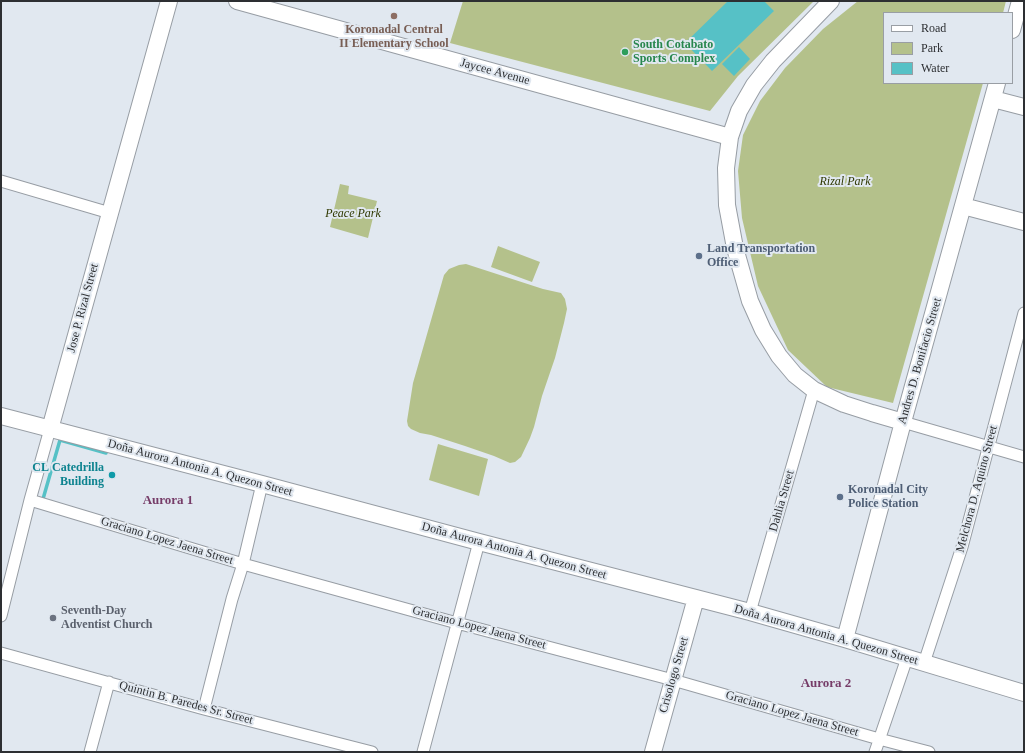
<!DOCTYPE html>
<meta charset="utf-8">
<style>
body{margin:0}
#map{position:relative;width:1025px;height:753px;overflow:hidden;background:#e1e8f0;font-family:Georgia,serif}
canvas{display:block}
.frame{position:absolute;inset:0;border:2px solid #2d2f32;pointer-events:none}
.legend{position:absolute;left:883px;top:12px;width:130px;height:72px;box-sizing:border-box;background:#e1e8f0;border:1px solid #999ea4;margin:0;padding:5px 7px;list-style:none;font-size:12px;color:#2d2f32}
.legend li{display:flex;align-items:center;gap:8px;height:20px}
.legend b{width:20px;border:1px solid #999ea4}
</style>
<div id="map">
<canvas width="1025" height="753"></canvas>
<div class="frame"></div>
<ul class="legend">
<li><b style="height:5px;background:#fff"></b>Road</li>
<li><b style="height:11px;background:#b4c18b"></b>Park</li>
<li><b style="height:11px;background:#56c1c6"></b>Water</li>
</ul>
</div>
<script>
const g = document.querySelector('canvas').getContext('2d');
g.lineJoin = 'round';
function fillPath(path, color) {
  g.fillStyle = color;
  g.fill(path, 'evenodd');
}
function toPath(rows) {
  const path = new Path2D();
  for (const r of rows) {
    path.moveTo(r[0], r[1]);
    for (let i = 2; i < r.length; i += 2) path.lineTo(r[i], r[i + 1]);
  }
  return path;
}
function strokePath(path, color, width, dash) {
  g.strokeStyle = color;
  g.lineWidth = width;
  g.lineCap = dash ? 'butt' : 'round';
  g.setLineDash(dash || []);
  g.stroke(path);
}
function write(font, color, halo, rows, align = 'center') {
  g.font = font + ' Georgia,serif';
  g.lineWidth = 4;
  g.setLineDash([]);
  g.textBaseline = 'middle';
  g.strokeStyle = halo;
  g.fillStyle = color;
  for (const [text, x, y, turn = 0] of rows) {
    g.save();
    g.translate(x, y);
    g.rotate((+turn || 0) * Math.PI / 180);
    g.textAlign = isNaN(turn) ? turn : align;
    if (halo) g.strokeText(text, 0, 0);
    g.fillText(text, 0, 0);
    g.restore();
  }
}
fillPath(toPath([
 [463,1,814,1,738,76,710,111,450,43],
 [858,1,1006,1,1003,13,884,13,884,83,983,83,893,403,827,387,788,350,758,286,742,218,738,171,743,135,760,101,785,68,823,29],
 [340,184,349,186,348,194,377,201,368,238,330,227],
 [498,246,540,262,532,282,491,267],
 [466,264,543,289,561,293,565,299,567,309,564,323,555,358,542,396,534,427,530,438,521,457,515,462,510,463,494,456,465,446,431,435,420,433,411,429,408,426,407,421,413,383,444,275,449,269,459,265],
 [438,444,488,459,479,496,429,480]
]), '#b4c18b');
fillPath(toPath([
 [728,1,764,1,774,11,712,71,685,43],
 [739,47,750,59,734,76,722,64]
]), '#56c1c6');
strokePath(toPath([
 [43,499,60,440,106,453]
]), '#56c1c6', 3.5);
const street = toPath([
 [1,181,110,213],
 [903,422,1024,457],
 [30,500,243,564,457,623,673,680,879,739,929,752],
 [750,612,814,390],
 [1,616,30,500,50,429],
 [1,653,204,709,372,752],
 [924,663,962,547,1024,313],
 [204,709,232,599,243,564,262,484],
 [90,752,109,682],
 [423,752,479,542],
 [875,752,907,658]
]);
const secondary = toPath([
 [237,1,730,137],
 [831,1,773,61,754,85,739,111,730,137,726,168,727,205,735,248,750,301,763,330,779,356,795,375,814,390,844,404,872,413,903,422],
 [1012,30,1020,1],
 [993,99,1024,107],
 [963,206,1024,222],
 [1,416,262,484,479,542,750,612,845,639,1024,693],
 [50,429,169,1],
 [845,639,903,422,997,83],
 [653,752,696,598]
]);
strokePath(street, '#979da4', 13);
strokePath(secondary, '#979da4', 18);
strokePath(street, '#fff', 11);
strokePath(secondary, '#fff', 16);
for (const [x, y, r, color] of [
 [394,16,4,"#8d6e63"],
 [625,52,4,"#2e9e5b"],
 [699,256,4,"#5c6f8a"],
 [112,475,4,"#0f9aa8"],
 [840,497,4,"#5c6f8a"],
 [53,618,4,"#6b7280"]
]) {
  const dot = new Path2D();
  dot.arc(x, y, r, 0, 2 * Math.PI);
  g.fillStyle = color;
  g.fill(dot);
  strokePath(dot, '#e1e8f0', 1.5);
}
write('bold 12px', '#785e54', '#e1e8f0', [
 ["Koronadal Central",394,30],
 ["II Elementary School",394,44]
]);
write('bold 12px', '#27864d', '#e1e8f0', [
 ["South Cotabato",633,45],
 ["Sports Complex",633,59]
], 'left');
write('12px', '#2d2f32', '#e1e8f0', [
 ["Jaycee Avenue",495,72,15],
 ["Jose P. Rizal Street",83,308,-75],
 ["Andres D. Bonifacio Street",920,361,-74],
 ["Doña Aurora Antonia A. Quezon Street",200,468,15],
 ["Melchora D. Aquino Street",977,489,-75],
 ["Dahlia Street",782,501,-74],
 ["Graciano Lopez Jaena Street",167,541,17],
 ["Doña Aurora Antonia A. Quezon Street",514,551,15],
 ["Graciano Lopez Jaena Street",479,628,15],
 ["Doña Aurora Antonia A. Quezon Street",826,635,16],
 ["Crisologo Street",674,675,-74],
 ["Quintin B. Paredes Sr. Street",186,703,15],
 ["Graciano Lopez Jaena Street",792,714,16]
]);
write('italic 12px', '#2f3800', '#e1e8f0', [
 ["Rizal Park",845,182],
 ["Peace Park",353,214]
]);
write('bold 12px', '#4e5e75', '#e1e8f0', [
 ["Land Transportation",707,249],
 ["Office",707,263],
 ["Koronadal City",848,490],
 ["Police Station",848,504]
], 'left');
write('bold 12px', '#0d838f', '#e1e8f0', [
 ["CL Catedrilla",104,468],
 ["Building",104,482]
], 'right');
write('bold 12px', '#5b616d', '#e1e8f0', [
 ["Seventh-Day",61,611],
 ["Adventist Church",61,625]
], 'left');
write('bold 13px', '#763c68', '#e1e8f0', [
 ["Aurora 1",168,501],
 ["Aurora 2",826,684]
]);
</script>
